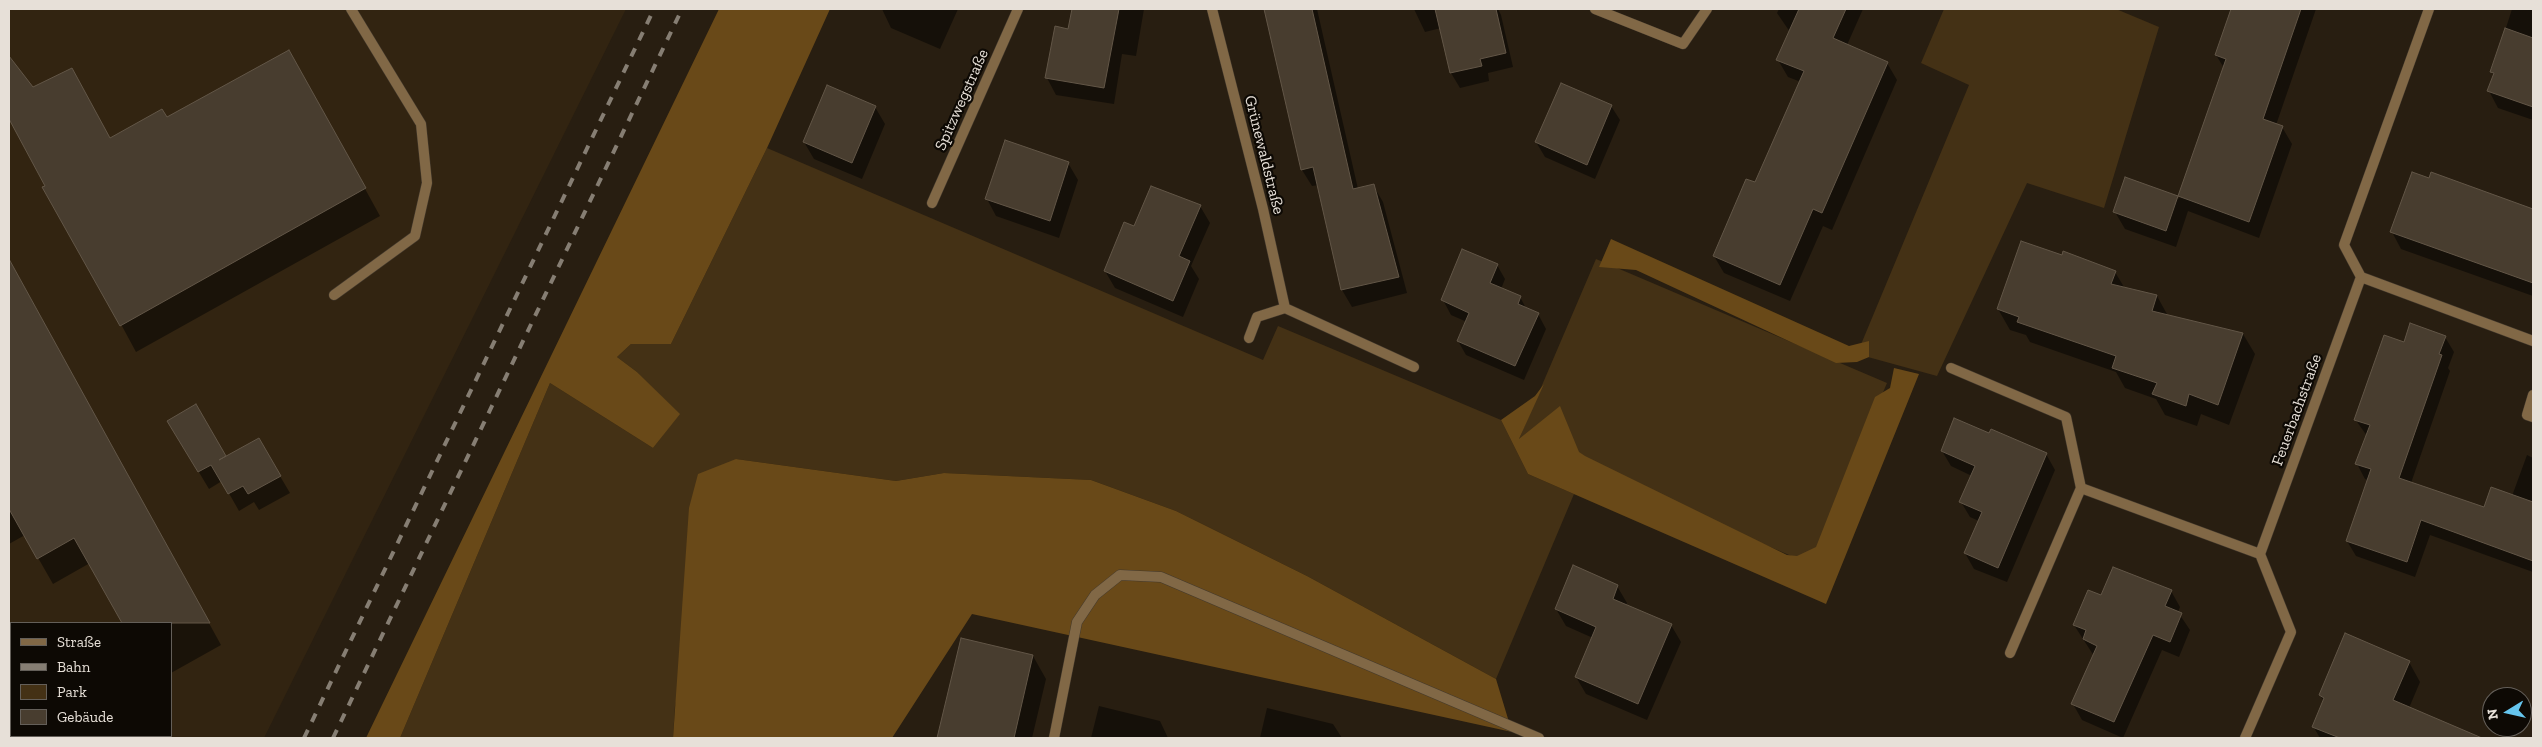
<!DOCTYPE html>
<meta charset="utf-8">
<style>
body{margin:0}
#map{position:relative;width:2542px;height:747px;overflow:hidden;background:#281e11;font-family:"Zilla Slab",serif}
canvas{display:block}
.frame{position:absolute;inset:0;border:10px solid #e7e0d8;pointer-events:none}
.legend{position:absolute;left:10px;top:622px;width:162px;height:115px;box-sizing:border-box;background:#0d0904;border:1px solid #645f59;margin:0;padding:6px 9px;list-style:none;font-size:15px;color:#e7e0d8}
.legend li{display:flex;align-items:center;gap:10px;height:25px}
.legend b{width:25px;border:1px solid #645f59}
.north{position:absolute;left:2482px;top:687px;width:50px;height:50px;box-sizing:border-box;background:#0d0904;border:1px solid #645f59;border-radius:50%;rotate:261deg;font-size:14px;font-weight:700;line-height:20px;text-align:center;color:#e7e0d8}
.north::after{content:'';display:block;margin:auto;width:18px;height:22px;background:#65c5ee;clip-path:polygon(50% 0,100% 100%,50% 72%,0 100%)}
</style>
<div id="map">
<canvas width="2542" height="747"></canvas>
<div class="frame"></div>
<ul class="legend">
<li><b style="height:6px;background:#816846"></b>Straße</li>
<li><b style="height:6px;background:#867e73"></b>Bahn</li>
<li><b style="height:14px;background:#443115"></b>Park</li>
<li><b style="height:14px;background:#483d2f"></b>Gebäude</li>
</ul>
<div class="north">N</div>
</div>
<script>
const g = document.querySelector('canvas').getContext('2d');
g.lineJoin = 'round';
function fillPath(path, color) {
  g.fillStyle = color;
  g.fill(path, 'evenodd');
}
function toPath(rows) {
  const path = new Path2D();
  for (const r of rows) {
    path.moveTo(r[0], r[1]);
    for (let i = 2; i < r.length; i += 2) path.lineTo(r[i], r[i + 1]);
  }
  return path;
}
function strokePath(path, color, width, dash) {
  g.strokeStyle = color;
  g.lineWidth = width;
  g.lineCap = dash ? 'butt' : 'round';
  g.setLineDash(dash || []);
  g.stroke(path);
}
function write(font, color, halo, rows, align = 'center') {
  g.font = font + ' "Zilla Slab",serif';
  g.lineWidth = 4.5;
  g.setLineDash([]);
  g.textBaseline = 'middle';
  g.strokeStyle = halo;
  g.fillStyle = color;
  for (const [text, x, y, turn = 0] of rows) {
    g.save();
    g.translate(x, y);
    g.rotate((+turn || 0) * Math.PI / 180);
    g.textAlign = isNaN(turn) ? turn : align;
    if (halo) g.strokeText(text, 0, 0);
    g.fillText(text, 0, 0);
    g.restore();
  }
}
fillPath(toPath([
 [9,9,626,9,264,738,9,738],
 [11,623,171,623,171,736,11,736]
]), '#322411');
fillPath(toPath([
 [1944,9,2116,9,2159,27,2104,208,2027,183,1937,376,1857,354,1969,85,1921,63],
 [767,148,1263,360,1278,326,1501,420,1528,474,1574,494,1496,679,1307,576,1176,511,1091,480,944,473,896,481,736,459,675,706,673,738,400,738,550,383,653,448,679,414,637,372,617,357,631,344,671,344],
 [1596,259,1887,383,1810,564,1519,439]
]), '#443115');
fillPath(toPath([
 [719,9,830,9,767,148,671,344,631,344,617,357,637,372,680,414,653,448,550,383,400,738,366,738],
 [1611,239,1849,346,1869,341,1869,357,1857,362,1836,363,1636,270,1599,267],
 [1894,368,1919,374,1826,604,1528,474,1501,420,1535,396,1544,384,1519,439,1560,406,1579,452,1585,456,1787,555,1797,556,1816,547,1875,397,1890,388],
 [736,459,896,481,944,473,1091,480,1176,511,1307,576,1496,679,1512,732,972,614,892,738,673,738,689,508,698,474]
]), '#694918');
fillPath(toPath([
 [882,9,958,9,940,49,891,28],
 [1073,9,1144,9,1136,56,1122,54,1114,104,1056,95,1047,78,1069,30],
 [1265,9,1317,9,1358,189,1373,185,1383,202,1407,293,1352,307,1342,290,1319,185,1312,186,1302,170],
 [1414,9,1498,9,1501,15,1513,67,1488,73,1489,81,1460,88,1451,73,1441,28,1425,32],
 [1779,9,1863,9,1847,45,1887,63,1897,80,1832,230,1823,226,1790,301,1724,273,1714,256,1756,184,1801,82,1788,77,1778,60,1790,32,1777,13],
 [2232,9,2316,9,2276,125,2282,127,2292,144,2259,238,2188,211,2176,247,2125,229,2115,212,2177,197,2179,199,2224,68,2216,55],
 [2512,9,2533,9,2533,120,2498,108,2489,91,2494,76,2492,72],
 [16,68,32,88,110,140,167,119,304,78,380,216,136,352,9,117,9,72],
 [1611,106,1620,120,1595,179,1545,157,1536,142],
 [875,107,885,124,862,179,814,159,804,142],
 [1068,163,1078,180,1059,238,996,216,987,199],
 [2432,174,2533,212,2533,296,2401,249,2392,232],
 [1200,206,1210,223,1191,266,1199,279,1183,317,1115,288,1105,271,1135,228],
 [9,260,221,645,171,673,171,623,123,623,90,563,53,584,25,535,9,544],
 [1497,265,1505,279,1501,289,1520,297,1527,310,1538,314,1546,329,1524,380,1466,355,1458,341,1467,322,1451,315,1443,300],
 [2115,272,2124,287,2157,296,2168,316,2243,334,2255,354,2229,425,2201,414,2197,426,2165,415,2156,399,2125,388,2116,372,2030,342,2026,335,2010,330,1998,309],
 [2445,337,2454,352,2448,368,2450,371,2411,483,2485,508,2512,496,2527,455,2533,458,2533,572,2430,535,2415,577,2356,556,2347,541,2368,480,2365,479,2357,464,2367,436,2355,419,2405,344],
 [1990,434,2046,454,2055,470,2007,582,1974,569,1965,553,1979,521,1970,517,1961,502,1972,476,1951,466,1942,451],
 [179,439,214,464,258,439,290,493,259,510,254,502,239,511,222,481,209,489],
 [1617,586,1627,603,1626,606,1671,625,1681,642,1647,720,1586,694,1576,677,1593,638,1566,626,1556,609],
 [2171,591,2180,607,2178,612,2190,630,2179,657,2162,650,2123,738,2082,720,2073,704,2094,656,2074,625,2102,597],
 [962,639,1033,656,1046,679,1032,738,938,738],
 [2409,662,2420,682,2409,708,2480,738,2320,738,2313,726,2324,701,2320,695],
 [1099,706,1160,721,1168,738,1091,738],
 [1267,708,1333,724,1342,738,1260,738]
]), '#0007');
const building = toPath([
 [1072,9,1119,9,1104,88,1045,78,1055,26,1068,29,1072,9],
 [1264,9,1312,9,1353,189,1374,184,1399,277,1341,290,1313,167,1301,170,1264,9],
 [1435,9,1496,9,1506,53,1480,59,1482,66,1450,73,1435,9],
 [1799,9,1846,9,1833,38,1888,62,1822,213,1813,209,1780,285,1713,256,1746,179,1755,182,1804,71,1776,60,1799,9],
 [2231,9,2301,9,2263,119,2283,126,2249,222,2178,196,2226,59,2215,55,2231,9],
 [2505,28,2533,38,2533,107,2487,91,2494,73,2490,72,2505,28],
 [289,50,366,188,120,326,42,187,45,186,9,119,9,56,33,87,72,68,110,138,162,109,167,117,289,50],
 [1561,83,1612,105,1587,165,1535,142,1561,83],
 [827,85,876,106,852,163,803,142,827,85],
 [1005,140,1069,162,1050,221,985,199,1005,140],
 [2412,172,2429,178,2431,172,2533,209,2533,283,2390,232,2412,172],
 [2125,177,2178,196,2166,231,2113,212,2125,177],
 [1151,186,1201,205,1179,256,1190,261,1173,301,1104,271,1124,222,1134,226,1151,186],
 [2021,241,2062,255,2063,251,2116,271,2111,284,2157,295,2152,311,2243,333,2218,405,2189,394,2186,406,2152,394,2157,383,2112,368,2116,356,2017,322,2019,317,1997,309,2021,241],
 [1462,249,1498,264,1490,283,1521,296,1518,304,1539,313,1515,366,1457,341,1469,313,1441,300,1462,249],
 [9,259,123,466,210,623,122,623,74,538,37,559,9,509,9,259],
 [2410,323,2446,336,2439,354,2442,355,2399,478,2484,507,2491,487,2533,502,2533,561,2421,520,2407,562,2346,541,2371,469,2355,464,2370,425,2354,420,2384,335,2404,342,2410,323],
 [196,404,226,456,219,460,259,438,281,476,248,494,243,486,228,494,211,465,198,472,167,421,196,404],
 [1954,418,1989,433,1991,429,2047,453,1998,568,1964,553,1982,512,1959,502,1975,466,1941,451,1954,418],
 [1573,565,1618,585,1613,599,1672,624,1638,704,1575,677,1596,627,1555,609,1573,565],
 [2113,567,2172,590,2165,606,2182,613,2170,642,2153,635,2114,722,2071,704,2097,646,2083,639,2086,630,2073,625,2088,590,2101,595,2113,567],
 [2345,633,2410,661,2393,700,2482,738,2340,738,2312,727,2324,698,2319,695,2345,633],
 [961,638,1033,655,1014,738,937,738,961,638]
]);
fillPath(building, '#483d2f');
strokePath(building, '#625647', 1);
const lane = toPath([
 [334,295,415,236,427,183,421,124,351,9],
 [1054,738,1077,622,1095,595,1120,575,1161,577,1539,738]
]);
const street = toPath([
 [1212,9,1263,209,1285,308,1414,367],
 [1595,9,1683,44,1707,9],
 [932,203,1018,9],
 [2361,277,2533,341],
 [1249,338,1257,317,1285,308],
 [1951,368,2066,417,2081,488],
 [2533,395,2527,415,2533,417],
 [2010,653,2081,488,2260,554,2361,277,2344,245,2429,9],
 [2245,738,2291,632,2260,554]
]);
strokePath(lane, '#43392d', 11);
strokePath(street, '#43392d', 11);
strokePath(lane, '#816846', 10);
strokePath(street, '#816846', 10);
strokePath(toPath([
 [304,738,654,9],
 [333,738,682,9]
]), '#867e73', 4, [9, 9]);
write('16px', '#e7e0d8', '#0d0904', [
 ["Spitzwegstraße",962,100,-66],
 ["Grünewaldstraße",1264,155,76],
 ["Feuerbachstraße",2297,410,-70]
]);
</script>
